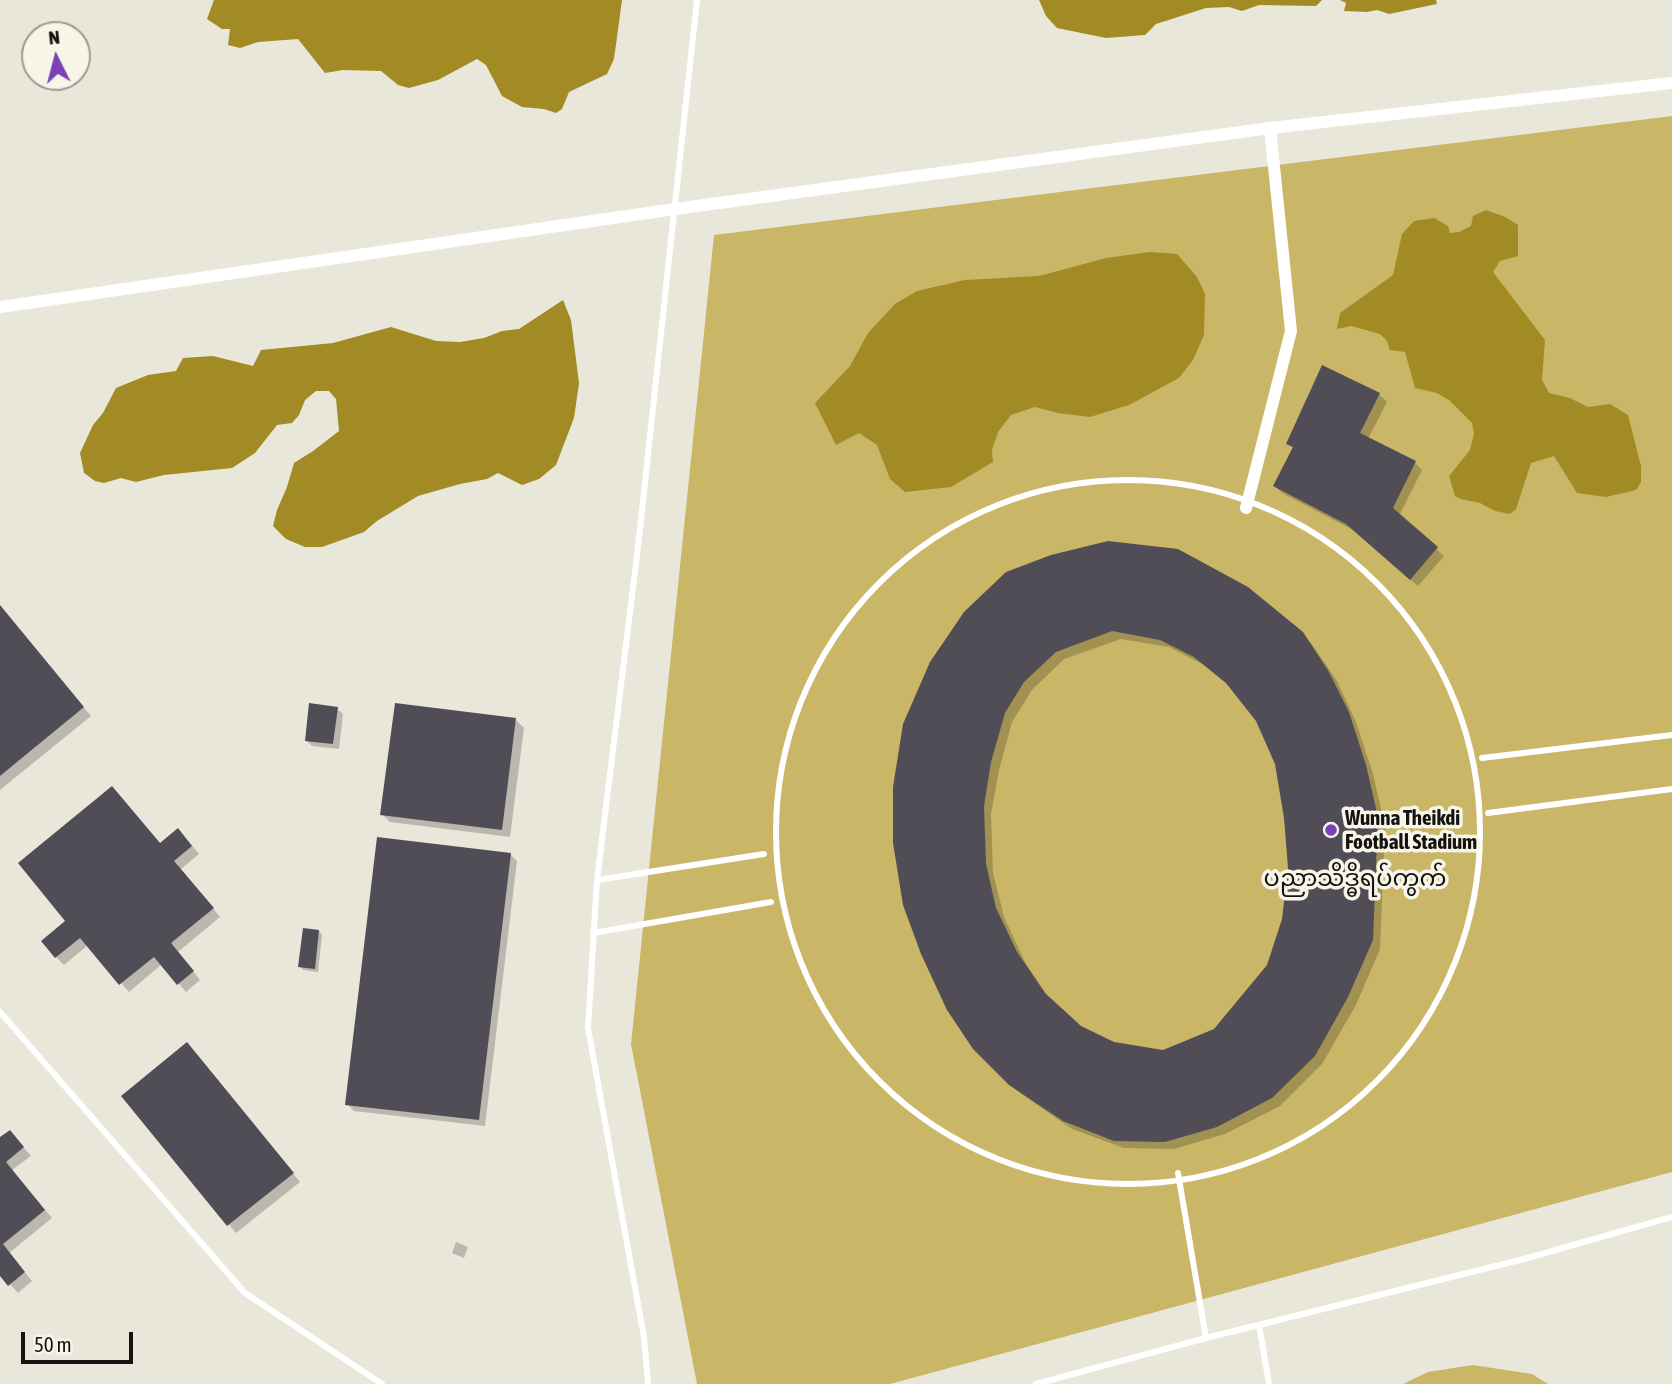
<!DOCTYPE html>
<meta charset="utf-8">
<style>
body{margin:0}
#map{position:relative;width:1672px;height:1384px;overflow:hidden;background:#e9e7da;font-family:"Asap Condensed",sans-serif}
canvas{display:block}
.north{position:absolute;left:21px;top:21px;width:70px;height:70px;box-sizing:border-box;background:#f7f4e8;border:2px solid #9c9a91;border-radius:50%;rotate:354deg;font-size:19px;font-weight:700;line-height:28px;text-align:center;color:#14130f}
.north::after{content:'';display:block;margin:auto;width:24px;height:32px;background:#7a41b8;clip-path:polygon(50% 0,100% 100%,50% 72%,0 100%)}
.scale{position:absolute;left:21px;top:1332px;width:112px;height:32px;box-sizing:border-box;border:4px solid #14130f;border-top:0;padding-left:9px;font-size:21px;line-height:24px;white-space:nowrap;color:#14130f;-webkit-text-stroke:5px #f7f4e8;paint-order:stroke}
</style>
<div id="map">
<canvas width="1672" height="1384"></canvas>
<div class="north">N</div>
<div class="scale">50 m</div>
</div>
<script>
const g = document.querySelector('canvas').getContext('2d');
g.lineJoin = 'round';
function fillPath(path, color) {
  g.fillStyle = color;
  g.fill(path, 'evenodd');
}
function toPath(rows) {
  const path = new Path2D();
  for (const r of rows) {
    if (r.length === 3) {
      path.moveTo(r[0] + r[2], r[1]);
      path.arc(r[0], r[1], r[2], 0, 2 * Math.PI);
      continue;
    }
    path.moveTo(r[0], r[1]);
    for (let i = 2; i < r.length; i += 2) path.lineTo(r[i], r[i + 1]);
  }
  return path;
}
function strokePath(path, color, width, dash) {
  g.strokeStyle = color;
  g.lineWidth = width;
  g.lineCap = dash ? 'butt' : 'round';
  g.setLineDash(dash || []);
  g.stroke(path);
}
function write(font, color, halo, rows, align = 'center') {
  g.font = font + ' "Asap Condensed","Noto Sans Myanmar",sans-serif';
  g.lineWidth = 7;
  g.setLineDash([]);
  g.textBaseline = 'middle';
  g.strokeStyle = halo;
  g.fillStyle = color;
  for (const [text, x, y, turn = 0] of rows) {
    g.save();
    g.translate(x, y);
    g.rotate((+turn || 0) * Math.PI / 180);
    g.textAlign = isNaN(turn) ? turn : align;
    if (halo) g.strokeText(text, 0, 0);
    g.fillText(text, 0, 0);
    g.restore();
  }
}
fillPath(toPath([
 [1672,116,1672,1172,890,1384,697,1384,631,1044,714,235],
 [1473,1365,1532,1374,1548,1384,1403,1384,1428,1372]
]), '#cab667');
fillPath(toPath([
 [214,0,622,0,614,59,607,74,569,92,562,109,556,113,544,109,522,107,502,96,486,65,477,59,438,80,409,88,398,85,381,71,343,70,325,73,298,39,258,42,240,48,228,45,230,29,222,29,207,19],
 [1039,0,1322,0,1316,6,1259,5,1242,11,1229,7,1206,8,1156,24,1145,35,1106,38,1057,28,1046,16],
 [1340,0,1436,0,1437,4,1389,14,1377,10,1367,12,1344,11,1346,3],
 [1486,210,1505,217,1518,225,1518,256,1500,261,1493,272,1545,340,1542,380,1549,393,1570,398,1588,407,1610,404,1628,415,1641,466,1641,482,1636,490,1606,497,1577,493,1554,456,1531,463,1516,509,1510,514,1495,511,1480,503,1461,499,1455,496,1449,476,1470,450,1474,434,1472,423,1449,400,1437,393,1415,388,1405,352,1390,350,1387,341,1380,334,1351,326,1337,329,1340,313,1393,275,1402,234,1414,221,1434,218,1448,226,1450,233,1459,232,1471,226,1473,216],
 [1150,252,1177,254,1197,277,1205,294,1204,335,1193,360,1179,378,1129,405,1090,417,1058,413,1035,407,1011,415,998,432,992,450,993,462,951,487,905,492,890,479,877,445,859,433,836,445,815,403,850,366,868,333,895,304,917,291,965,280,1039,276,1106,258],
 [563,300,571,320,579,383,574,418,556,465,539,479,522,485,498,473,487,479,460,484,418,496,377,521,364,532,322,547,305,547,286,539,273,526,277,510,287,487,294,463,313,451,339,431,336,399,329,391,316,391,305,400,299,415,292,423,277,425,255,453,232,468,164,475,136,482,121,478,104,483,95,481,84,473,80,453,93,425,103,413,116,388,148,375,176,371,183,358,213,356,253,366,261,350,333,343,391,327,436,341,460,342,484,338,502,331,519,329]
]), '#a28b24');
fillPath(toPath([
 [1379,394,1387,402,1368,439,1415,463,1422,470,1399,516,1444,556,1418,586,1355,531,1282,493,1275,486,1294,449,1288,443],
 [0,607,91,716,0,790],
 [966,613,1302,634,1311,643,1337,681,1356,722,1373,774,1385,826,1380,949,1356,1005,1322,1064,1280,1106,1225,1134,1174,1149,1124,1148,1072,1129,1020,1093,974,1048],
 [1121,639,1169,647,1204,665,1231,687,1258,721,1276,763,1286,817,1289,868,1284,920,1269,966,1215,1031,1163,1052,1114,1044,1080,1027,1051,1001,1025,962,1004,917,993,873,991,814,999,770,1012,722,1032,690,1064,659],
 [337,709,343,714,339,749,312,746,306,740],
 [516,720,524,728,510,837,390,822,382,814],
 [186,838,199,854,181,869,220,917,178,952,200,980,186,992,162,964,129,992,88,945,64,965,56,957,161,845],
 [510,854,517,861,485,1126,354,1111,347,1104],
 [319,931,322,935,318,972,303,970,300,966],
 [194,1053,300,1182,236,1233,123,1096],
 [0,1140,17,1140,31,1156,12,1170,52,1218,9,1253,32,1281,18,1293,0,1273],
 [456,1242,468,1247,464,1258,452,1253]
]), '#0003');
fillPath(toPath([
 [1322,365,1380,393,1360,433,1416,461,1393,508,1438,547,1410,580,1346,524,1273,486,1293,447,1286,444],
 [1108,541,1178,549,1248,587,1303,632,1329,672,1349,712,1366,765,1378,817,1373,940,1348,997,1315,1056,1272,1098,1217,1127,1165,1142,1114,1141,1063,1121,1009,1085,973,1049,947,1010,921,954,903,905,893,843,893,787,903,724,930,662,964,612,1006,572,1051,555],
 [1112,631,1160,640,1194,657,1226,683,1256,721,1275,764,1284,818,1288,868,1282,919,1267,965,1214,1029,1163,1050,1114,1042,1081,1026,1045,993,1017,952,996,908,986,864,984,806,991,762,1005,713,1024,682,1056,652],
 [0,605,84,707,0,776],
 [309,703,338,707,333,744,305,741],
 [395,703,516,718,502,830,380,815],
 [112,786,160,843,178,828,192,846,174,861,214,908,171,943,194,971,177,985,154,957,119,985,80,938,55,958,41,941,65,921,18,863],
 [377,837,511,853,479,1120,345,1105],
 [303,928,319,930,315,969,298,967],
 [187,1042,294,1173,227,1226,121,1096],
 [10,1130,24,1147,6,1162,45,1210,3,1244,25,1272,8,1286,0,1276,0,1137]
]), '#504d56');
strokePath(toPath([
 [1128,832,352],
 [1482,758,1672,735],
 [1488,813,1672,789],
 [597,880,764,854],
 [593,933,771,902],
 [0,1012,245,1293,382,1384],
 [1178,1173,1206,1338],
 [1259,1325,1269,1384],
 [648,1384,644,1337,588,1028,597,880,638,547,697,0],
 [1036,1384,1206,1338,1524,1259,1672,1217]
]), '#fff', 6);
strokePath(toPath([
 [0,307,675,209,1270,128,1672,83],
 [1246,508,1291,331,1270,128]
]), '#fff', 12);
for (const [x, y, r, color] of [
 [1331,830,7,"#7a41b8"]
]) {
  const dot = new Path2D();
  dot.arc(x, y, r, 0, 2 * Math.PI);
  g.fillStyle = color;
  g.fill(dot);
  strokePath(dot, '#f7f4e8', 2.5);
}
write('bold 21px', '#14130f', '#f7f4e8', [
 ["Wunna Theikdi",1345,818],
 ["Football Stadium",1345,842]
], 'left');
write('24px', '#14130f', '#f7f4e8', [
 ["ပညာသိဒ္ဓိရပ်ကွက်",1355,878]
]);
</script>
